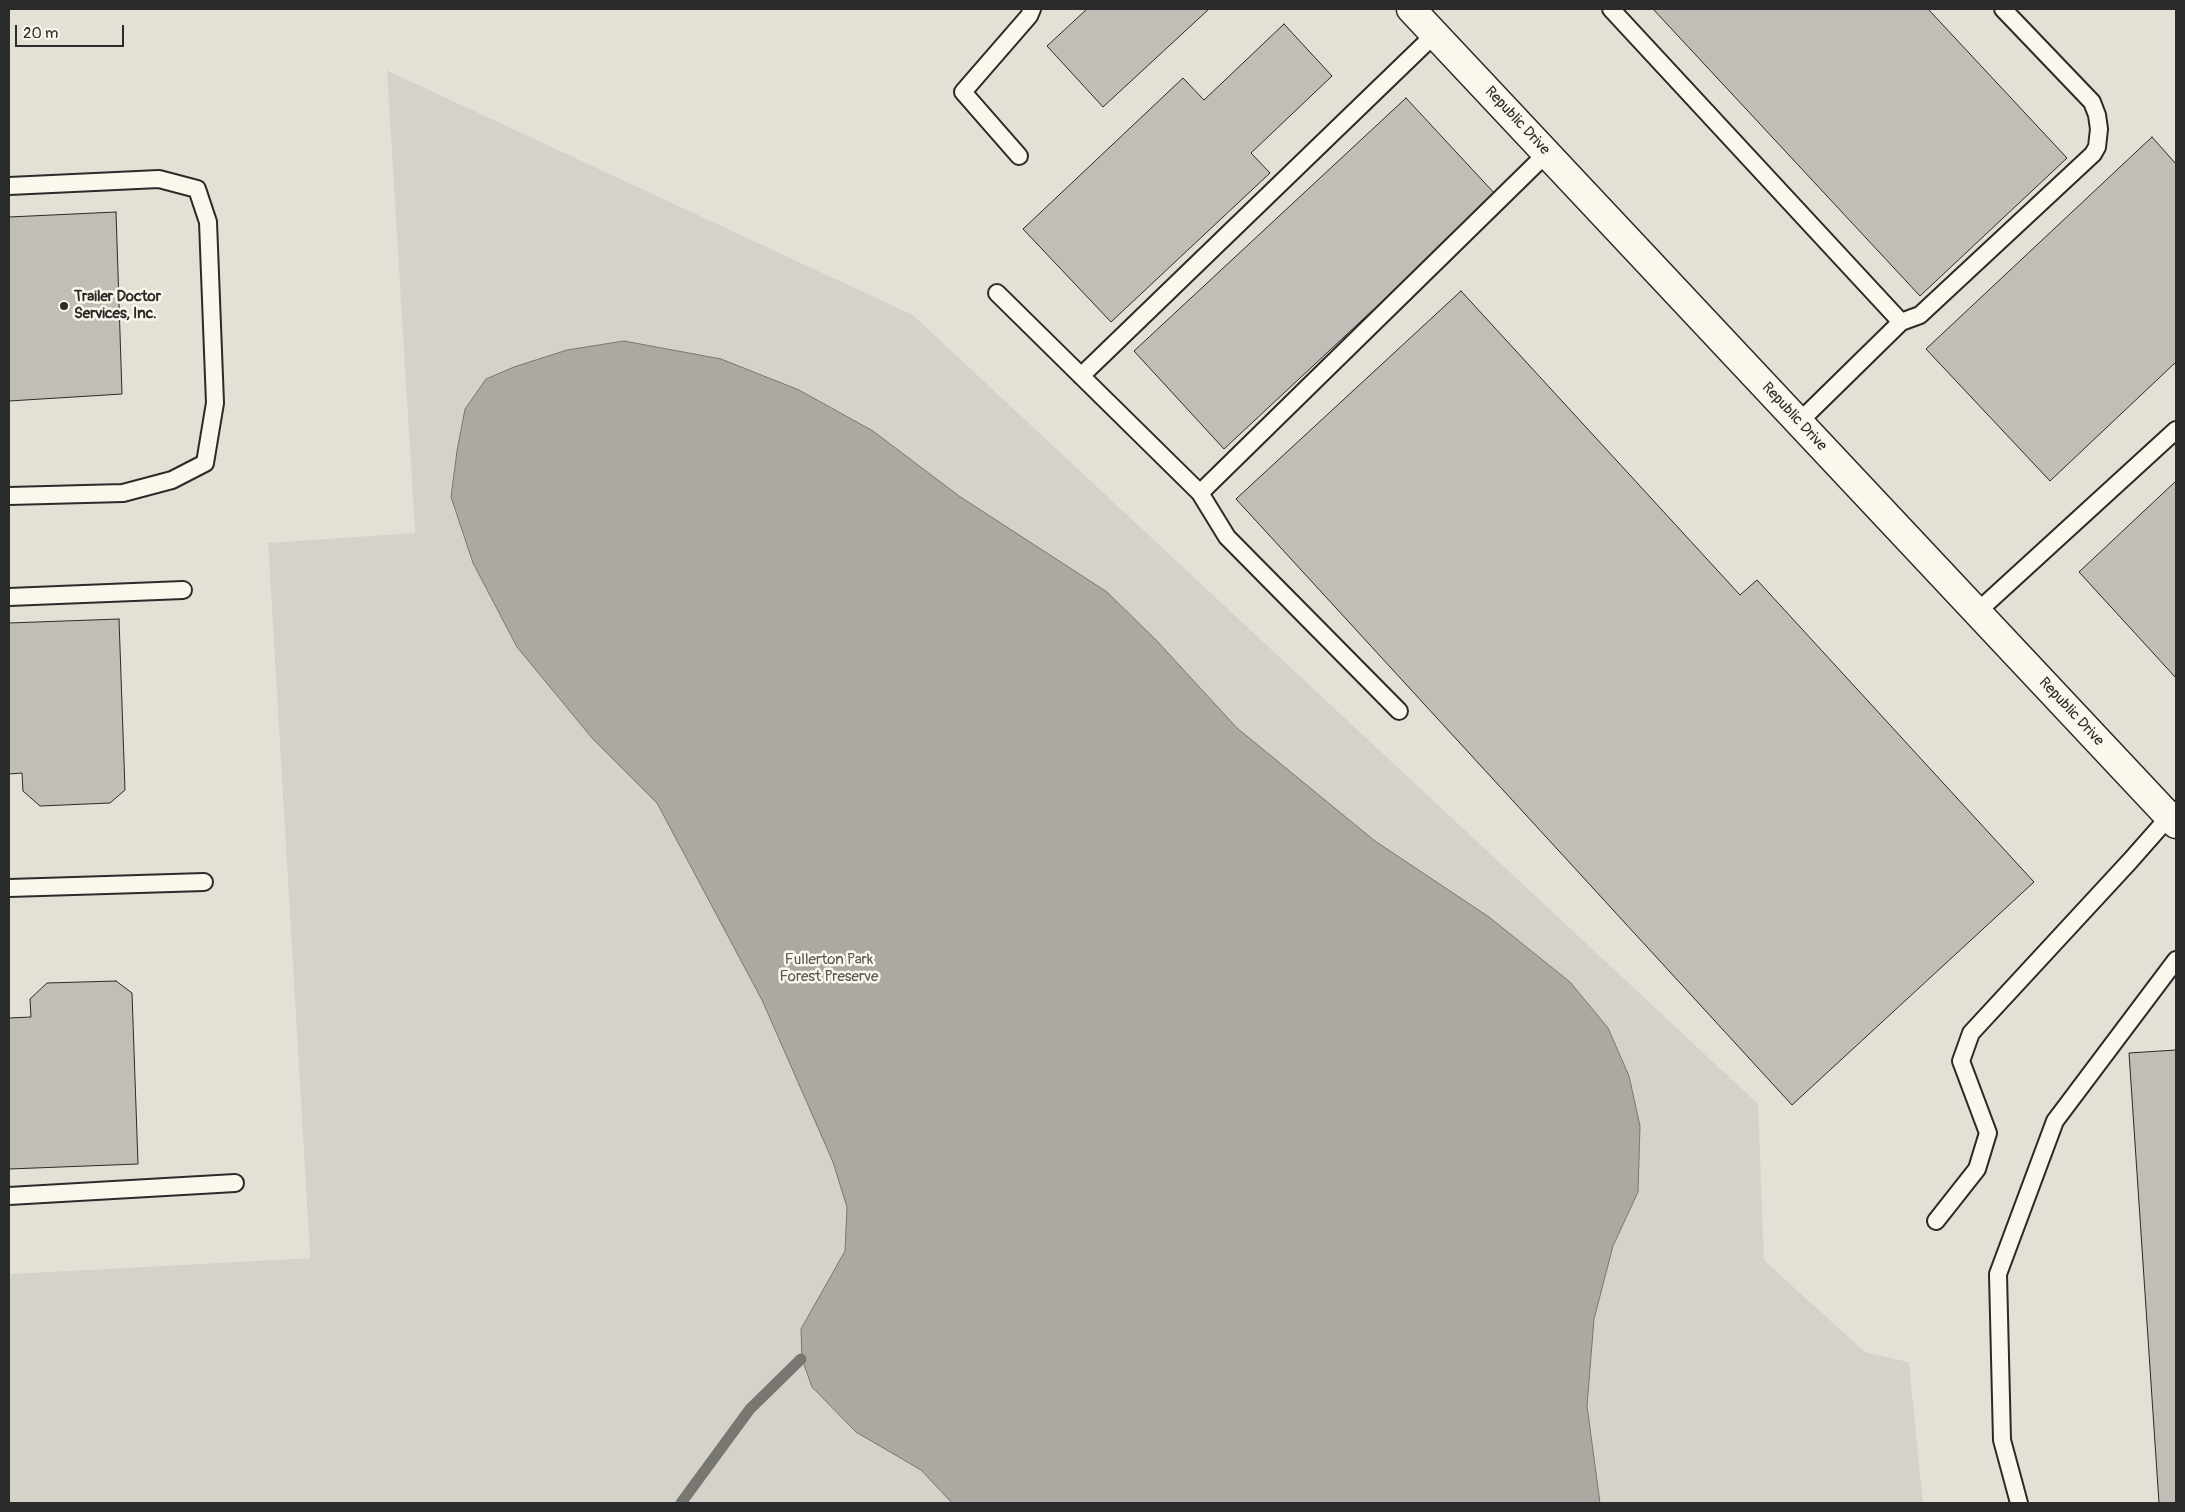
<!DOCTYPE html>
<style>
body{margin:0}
#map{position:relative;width:2185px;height:1512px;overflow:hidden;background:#f3efe4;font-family:Pangolin,sans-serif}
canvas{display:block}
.frame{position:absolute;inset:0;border:10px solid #2b2b2b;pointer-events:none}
.scale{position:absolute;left:15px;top:25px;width:109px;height:22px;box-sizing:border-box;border:2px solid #2b2b2b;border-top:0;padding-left:6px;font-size:15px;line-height:18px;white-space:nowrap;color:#2b2b2b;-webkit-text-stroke:4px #fbf7ec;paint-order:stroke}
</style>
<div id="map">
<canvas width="2185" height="1512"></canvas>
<div class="frame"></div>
<div class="scale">20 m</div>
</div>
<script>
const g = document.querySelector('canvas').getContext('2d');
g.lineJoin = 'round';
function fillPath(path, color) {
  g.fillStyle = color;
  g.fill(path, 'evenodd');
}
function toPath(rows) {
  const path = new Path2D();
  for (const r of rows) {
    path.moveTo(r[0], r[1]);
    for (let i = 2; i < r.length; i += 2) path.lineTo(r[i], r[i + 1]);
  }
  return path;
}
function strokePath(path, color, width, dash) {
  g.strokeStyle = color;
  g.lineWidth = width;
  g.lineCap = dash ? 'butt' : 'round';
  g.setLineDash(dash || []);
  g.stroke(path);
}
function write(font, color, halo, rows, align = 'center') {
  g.font = font + ' Pangolin,sans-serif';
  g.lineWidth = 5;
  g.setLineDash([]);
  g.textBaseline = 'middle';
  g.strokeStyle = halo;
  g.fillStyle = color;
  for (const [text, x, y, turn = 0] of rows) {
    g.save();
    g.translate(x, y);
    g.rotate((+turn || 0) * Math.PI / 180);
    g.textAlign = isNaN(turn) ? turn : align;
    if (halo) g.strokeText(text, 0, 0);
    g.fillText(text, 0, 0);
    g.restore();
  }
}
fillPath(toPath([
 [9,9,2176,9,2176,1503,1923,1503,1909,1362,1865,1352,1764,1260,1757,1104,1361,733,913,315,388,70,415,534,268,543,310,1258,9,1274]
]), '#e4e0d6');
fillPath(toPath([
 [387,70,913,315,1361,733,1758,1104,1764,1260,1865,1352,1909,1362,1923,1503,9,1503,9,1274,310,1258,268,543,415,533]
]), '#d5d2c9');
const water = toPath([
 [624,341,721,359,799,390,873,431,959,496,1107,592,1157,641,1237,728,1375,841,1489,917,1570,982,1608,1028,1629,1076,1640,1126,1638,1192,1613,1246,1594,1319,1587,1406,1600,1503,952,1503,921,1470,856,1432,812,1387,802,1359,801,1329,845,1251,847,1207,833,1162,762,1000,657,803,592,738,517,647,473,563,451,497,457,451,465,409,486,379,514,367,567,350,624,341]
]);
fillPath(water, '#aca9a2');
strokePath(water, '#787772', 1);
strokePath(toPath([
 [681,1503,750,1409,801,1359]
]), '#787772', 11);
const building = toPath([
 [1087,9,1209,9,1103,107,1047,46,1087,9],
 [1653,9,1928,9,2067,158,1920,296,1653,9],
 [1284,24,1332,76,1251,153,1270,173,1111,322,1023,229,1183,78,1204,100,1284,24],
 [1406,98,1496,195,1224,449,1134,351,1406,98],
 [2152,137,2176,164,2176,362,2050,481,1926,349,2152,137],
 [116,212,122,394,9,401,9,217,116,212],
 [1461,291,1740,595,1757,580,2034,882,1792,1105,1236,499,1461,291],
 [2176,481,2176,678,2079,572,2176,481],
 [119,619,125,790,110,803,40,806,23,791,22,773,9,774,9,623,119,619],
 [116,981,132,993,138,1164,9,1169,9,1018,31,1017,30,999,47,983,116,981],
 [2176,1050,2176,1503,2159,1503,2129,1053,2176,1050]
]);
fillPath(building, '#c0beb6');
strokePath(building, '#2b2b2b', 1);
const service = toPath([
 [1611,9,1901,322,1799,422],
 [1019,156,963,92,1029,16,1032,9],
 [9,186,159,179,197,189,208,222,215,403,205,463,172,480,123,493,9,496],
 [997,293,1200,493,1227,537,1399,711],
 [1901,322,1920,315,2093,154,2097,147,2099,129,2097,115,2092,102,2003,9],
 [1081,376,1435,34],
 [1200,493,1547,153],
 [9,597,183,590],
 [1977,612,2176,430],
 [9,888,204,882],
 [9,1196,235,1183],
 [1936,1221,1977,1169,1988,1133,1961,1061,1971,1033,2130,861,2175,810],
 [2019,1503,2002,1440,1998,1274,2055,1121,2176,960]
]);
const minor = toPath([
 [1411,9,2176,824]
]);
strokePath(service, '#2b2b2b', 20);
strokePath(minor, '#2b2b2b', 31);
strokePath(service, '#fbf7ec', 16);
strokePath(minor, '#fbf7ec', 28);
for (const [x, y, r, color] of [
 [64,306,5,"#2b2b2b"]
]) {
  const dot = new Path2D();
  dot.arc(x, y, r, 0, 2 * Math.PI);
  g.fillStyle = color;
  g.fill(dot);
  strokePath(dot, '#fbf7ec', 2);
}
write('15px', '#2b2b2b', '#fbf7ec', [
 ["Republic Drive",1517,121,47],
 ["Republic Drive",1794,417,47],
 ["Republic Drive",2071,712,47]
]);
write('bold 15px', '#2b2b2b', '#fbf7ec', [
 ["Trailer Doctor",74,297],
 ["Services, Inc.",74,314]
], 'left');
write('15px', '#565552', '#fbf7ec', [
 ["Fullerton Park",829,960],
 ["Forest Preserve",829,977]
]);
</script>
